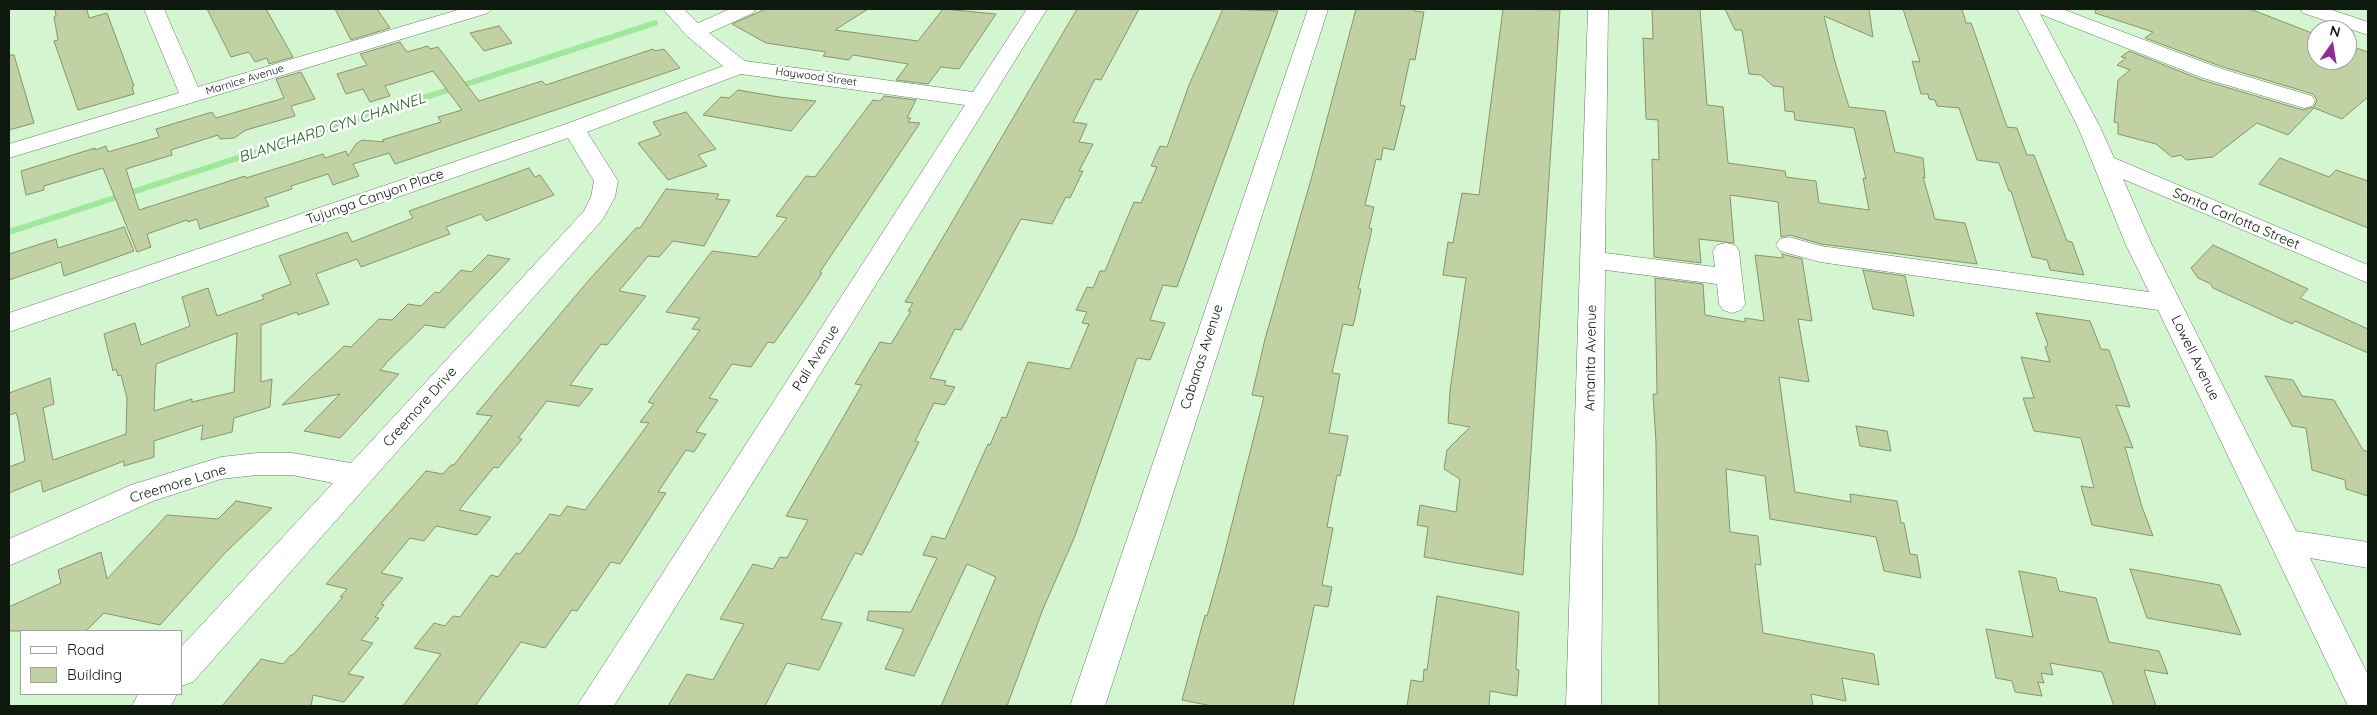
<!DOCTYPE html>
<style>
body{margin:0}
#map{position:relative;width:2377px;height:715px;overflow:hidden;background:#d3f6d0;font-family:Quicksand,sans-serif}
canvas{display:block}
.frame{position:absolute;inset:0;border:10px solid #0d1a0d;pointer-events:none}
.legend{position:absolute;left:20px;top:630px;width:162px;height:65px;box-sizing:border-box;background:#fff;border:1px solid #9ea39e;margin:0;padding:6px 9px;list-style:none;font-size:15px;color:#0d1a0d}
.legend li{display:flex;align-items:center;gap:10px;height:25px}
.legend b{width:25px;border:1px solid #9ea39e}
.north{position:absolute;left:2307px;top:20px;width:50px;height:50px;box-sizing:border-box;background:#fff;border:1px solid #9ea39e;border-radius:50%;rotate:13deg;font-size:14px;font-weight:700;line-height:20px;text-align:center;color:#0d1a0d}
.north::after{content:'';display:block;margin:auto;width:18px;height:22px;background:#8c2d97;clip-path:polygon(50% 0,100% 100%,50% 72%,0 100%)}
</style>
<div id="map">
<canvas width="2377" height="715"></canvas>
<div class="frame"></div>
<ul class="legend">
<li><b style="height:6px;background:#fff"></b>Road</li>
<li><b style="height:14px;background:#c2d1a4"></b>Building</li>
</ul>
<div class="north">N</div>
</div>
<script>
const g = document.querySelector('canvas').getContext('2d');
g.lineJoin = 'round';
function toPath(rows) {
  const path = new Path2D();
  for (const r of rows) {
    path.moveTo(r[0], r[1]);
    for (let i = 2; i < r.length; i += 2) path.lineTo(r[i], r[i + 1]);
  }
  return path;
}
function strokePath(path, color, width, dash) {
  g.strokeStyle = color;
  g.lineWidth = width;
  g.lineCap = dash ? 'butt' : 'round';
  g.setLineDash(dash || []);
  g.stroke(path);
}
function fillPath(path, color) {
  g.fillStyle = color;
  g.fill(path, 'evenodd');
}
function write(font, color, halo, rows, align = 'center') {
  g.font = font + ' Quicksand,sans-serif';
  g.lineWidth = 5;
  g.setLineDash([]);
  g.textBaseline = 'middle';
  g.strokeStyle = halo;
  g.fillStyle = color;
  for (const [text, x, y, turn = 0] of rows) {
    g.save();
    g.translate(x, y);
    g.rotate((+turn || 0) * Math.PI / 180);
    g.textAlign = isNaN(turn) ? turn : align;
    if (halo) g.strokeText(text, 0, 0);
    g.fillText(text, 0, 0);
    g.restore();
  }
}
strokePath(toPath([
 [9,232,655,23]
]), '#a0e79c', 6);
const building = toPath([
 [55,9,87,9,89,18,107,13,134,86,132,87,134,94,78,110,54,41,58,40,54,17,56,16,55,9],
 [207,9,266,9,293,57,269,64,267,58,255,62,249,52,231,57,207,9],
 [335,9,377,9,390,28,351,40,335,9],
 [766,9,868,9,835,30,918,41,943,9,996,14,959,69,941,67,928,84,896,80,908,64,853,55,849,60,823,56,826,52,766,43,732,24,766,9],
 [1077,9,1139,9,1101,80,1095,79,1073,122,1087,124,1079,142,1093,144,1079,171,1083,171,1070,198,1066,197,1052,224,1021,219,961,330,955,329,930,378,946,381,944,385,955,387,945,405,934,403,915,441,919,442,862,555,855,553,821,619,842,623,819,670,787,663,765,706,668,706,687,674,713,680,744,624,720,619,753,564,773,569,780,557,787,558,808,520,786,516,862,385,855,384,880,342,891,344,911,311,908,311,913,303,905,302,1077,9],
 [1223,9,1278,11,1177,287,1163,285,1150,320,1165,323,1150,360,1137,358,1075,536,1043,609,1007,706,941,706,996,577,967,564,914,676,885,669,904,629,867,620,869,611,911,612,937,558,923,555,932,536,945,539,988,444,990,445,1002,417,1006,418,1028,362,1070,369,1089,324,1082,323,1087,312,1076,310,1087,287,1093,288,1100,271,1105,271,1134,202,1141,203,1157,167,1151,166,1160,146,1167,147,1189,85,1223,9],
 [1356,9,1414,9,1414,11,1424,12,1415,60,1410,59,1400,105,1405,106,1394,150,1383,148,1381,160,1376,159,1365,205,1374,207,1369,228,1372,229,1358,289,1361,289,1355,318,1353,326,1343,324,1332,373,1340,374,1329,433,1348,436,1340,476,1337,475,1327,527,1333,528,1322,585,1332,587,1328,607,1315,605,1314,607,1293,706,1212,706,1182,700,1205,615,1207,616,1222,563,1264,397,1252,395,1265,339,1312,176,1356,9],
 [1503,9,1560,10,1523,575,1424,557,1428,527,1417,525,1420,505,1456,512,1460,479,1444,469,1447,450,1470,427,1448,423,1450,391,1466,278,1443,275,1448,242,1453,243,1462,193,1479,195,1503,9],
 [1652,9,1700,9,1707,105,1723,107,1728,163,1785,171,1786,177,1816,181,1819,203,1869,210,1863,178,1866,179,1854,128,1795,120,1794,112,1785,111,1783,87,1773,86,1761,75,1749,74,1742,30,1735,30,1725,9,1869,9,1873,37,1824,16,1835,62,1849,107,1885,111,1895,152,1923,158,1925,178,1923,177,1935,219,1965,223,1977,264,1821,244,1790,235,1781,237,1778,202,1730,195,1734,243,1699,239,1701,263,1654,257,1652,159,1659,160,1658,120,1646,119,1643,38,1653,39,1652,9],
 [1903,9,1962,9,1966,23,1971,23,1974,31,2007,127,2017,128,2027,155,2034,155,2067,241,2072,242,2084,275,2050,270,2047,260,2032,257,2011,191,2009,191,1999,163,1977,160,1959,108,1937,106,1935,100,1929,99,1928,94,1921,94,1912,61,1920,62,1903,9],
 [2096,9,2250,9,2317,35,2317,60,2347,60,2347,45,2368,52,2368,97,2342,119,2314,108,2288,135,2257,123,2213,157,2186,160,2181,155,2172,157,2156,144,2118,134,2118,123,2114,122,2118,80,2130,70,2117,65,2126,58,2121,57,2129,51,2202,80,2303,110,2314,107,2317,100,2313,94,2220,66,2145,38,2153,32,2095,13,2096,9],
 [499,26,512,43,484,51,470,33,499,26],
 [400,42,407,52,428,46,430,49,438,47,479,101,542,81,546,85,653,49,655,51,664,49,680,68,395,164,389,153,353,164,359,176,333,185,328,174,291,186,292,189,265,198,269,206,200,229,197,219,188,222,187,220,147,234,151,247,137,252,103,168,44,186,44,190,26,195,21,171,95,148,95,150,106,146,108,152,159,137,156,129,212,112,216,118,284,98,276,79,301,72,315,99,291,106,295,116,246,130,234,138,220,139,218,135,171,150,172,155,126,169,139,210,245,176,246,178,323,154,325,158,346,151,348,156,356,144,362,140,384,142,382,140,441,122,438,117,462,110,433,71,385,86,390,96,370,102,363,89,346,94,337,74,367,65,360,54,400,42],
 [9,55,14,55,34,123,9,130,9,55],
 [738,90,779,97,816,101,791,131,703,115,721,97,729,98,738,90],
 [884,96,916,100,907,118,911,118,908,122,920,123,820,272,822,273,805,299,774,343,768,342,751,367,732,364,709,398,718,400,696,432,706,434,694,452,686,450,658,492,666,493,620,564,611,562,577,611,572,610,545,648,521,642,475,706,403,706,441,654,414,648,434,623,445,626,453,616,460,617,491,575,498,577,516,553,520,554,550,514,560,516,567,506,585,510,649,423,640,422,654,404,648,402,700,330,692,329,700,318,666,312,712,251,757,257,787,218,776,216,806,176,815,177,873,100,880,101,884,96],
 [686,112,716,149,698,155,707,166,668,180,638,143,661,135,653,122,686,112],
 [2280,158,2329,177,2336,170,2368,181,2368,228,2259,184,2280,158],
 [529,168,535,177,540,175,554,195,486,221,481,214,446,227,450,234,361,267,357,259,316,274,329,304,298,315,297,312,261,325,261,382,272,379,270,407,234,418,232,432,201,440,203,425,154,441,154,457,124,466,124,461,43,492,41,480,9,493,9,467,25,461,18,418,16,413,9,415,9,393,50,378,54,404,43,408,53,460,126,434,127,398,121,375,118,376,116,369,113,371,104,334,135,323,141,345,190,326,182,297,208,288,217,316,264,299,262,295,291,284,279,256,347,232,352,242,413,218,409,211,529,168],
 [237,333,234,392,192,402,192,399,154,411,156,364,237,333],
 [666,189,719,194,716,199,730,200,704,246,673,241,659,257,648,256,619,291,646,296,607,345,601,344,570,385,593,389,579,406,547,401,518,438,522,439,498,468,494,467,459,510,491,517,477,535,436,526,424,541,410,538,381,573,403,578,381,604,384,605,375,617,379,618,361,640,373,643,348,674,364,677,344,702,313,695,311,706,222,706,261,659,283,664,291,655,293,655,343,597,340,597,347,589,326,584,426,471,443,474,451,465,454,465,492,416,476,414,589,280,636,228,640,228,666,189],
 [124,227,134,251,64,276,61,262,9,280,9,254,56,239,58,248,124,227],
 [2213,245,2308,289,2300,298,2368,329,2368,353,2295,321,2292,324,2213,288,2211,284,2198,278,2191,268,2213,245],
 [1782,254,1802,259,1812,321,1798,319,1809,382,1779,377,1795,492,1851,502,1850,494,1897,501,1901,523,1904,523,1910,554,1917,555,1921,578,1884,571,1876,537,1770,519,1765,476,1726,469,1730,532,1758,536,1761,565,1755,564,1763,633,1874,654,1879,685,1842,678,1846,701,1811,694,1813,706,1659,706,1656,443,1653,394,1657,394,1655,278,1703,284,1705,315,1745,322,1745,318,1764,321,1755,255,1783,258,1782,254],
 [488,255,510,259,444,328,425,325,385,364,386,364,380,370,399,374,340,438,304,431,340,394,282,405,344,346,351,347,379,319,392,320,408,304,421,306,435,292,439,293,461,270,471,272,488,255],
 [1863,270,1905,276,1914,316,1873,309,1863,270],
 [2036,313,2090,321,2101,349,2109,350,2130,407,2116,405,2133,448,2125,447,2142,507,2153,536,2092,525,2081,486,2094,488,2081,438,2034,431,2023,398,2034,398,2021,357,2050,362,2045,347,2048,345,2036,313],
 [2265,376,2293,380,2302,396,2334,400,2363,450,2368,452,2368,496,2346,489,2345,480,2312,470,2306,428,2292,426,2265,376],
 [1856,426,1887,431,1891,451,1860,446,1856,426],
 [236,501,272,508,225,553,160,625,104,613,86,631,9,631,9,607,61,583,58,570,101,552,107,579,167,515,218,519,236,501],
 [2130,569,2220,585,2241,635,2147,618,2130,569],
 [2019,571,2056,578,2059,591,2096,598,2109,642,2159,651,2168,674,2144,670,2156,706,2114,706,2102,672,2050,663,2053,675,2041,673,2044,683,2038,682,2042,696,2015,692,2012,681,1996,678,1986,629,2033,637,2019,571],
 [1437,596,1519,612,1516,669,1519,670,1517,696,1490,691,1489,706,1407,706,1411,680,1423,682,1424,669,1427,670,1437,596]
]);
fillPath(building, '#c2d1a4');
strokePath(building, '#86956a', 1);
const minor = toPath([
 [144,9,164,9,198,87,461,9,491,9,488,13,9,158,9,144,179,93,144,9],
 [663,9,684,9,698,23,730,9,756,9,753,13,709,33,745,61,973,92,1027,9,1047,9,614,706,577,706,965,105,741,74,587,132,618,181,615,197,603,219,193,682,181,686,181,647,333,483,292,475,257,475,221,479,153,501,9,566,9,539,131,485,221,457,257,453,292,453,351,463,584,211,591,197,594,181,568,138,9,332,9,313,566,124,723,66,687,36,663,9],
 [1308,9,1328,9,1105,706,1070,706,1308,9],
 [1588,9,1608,9,1605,253,1715,267,1713,251,1717,245,1726,243,1735,245,1739,251,1745,304,1741,310,1732,313,1723,310,1719,304,1717,284,1605,270,1601,706,1566,706,1588,9],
 [2017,9,2062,9,2219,68,2312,96,2315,101,2312,106,2304,108,2203,78,2040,14,2100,127,2114,158,2368,265,2368,283,2123,179,2152,245,2296,531,2368,542,2368,568,2310,558,2368,675,2368,706,2348,706,2158,310,1820,262,1780,251,1776,245,1780,239,1789,237,1821,246,2149,292,2126,245,2078,127,2017,9],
 [2300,9,2329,9,2368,22,2368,35,2303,13,2300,9],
 [138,694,177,694,171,706,132,706,138,694]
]);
strokePath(minor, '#607f5e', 1);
fillPath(minor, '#fff');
write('11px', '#0d1a0d', '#fff', [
 ["Haywood Street",816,77,8],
 ["Marnice Avenue",245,80,-17]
]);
write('14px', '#0d1a0d', '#fff', [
 ["Tujunga Canyon Place",375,197,-19],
 ["Santa Carlotta Street",2236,219,23],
 ["Cabanas Avenue",1202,357,-72],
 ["Pali Avenue",816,358,-58],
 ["Amanita Avenue",1591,358,-89],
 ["Lowell Avenue",2195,358,64],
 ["Creemore Drive",420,407,-48],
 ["Creemore Lane",178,484,-17]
]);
write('italic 15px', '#206520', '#fff', [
 ["BLANCHARD CYN CHANNEL",332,128,-18]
]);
</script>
